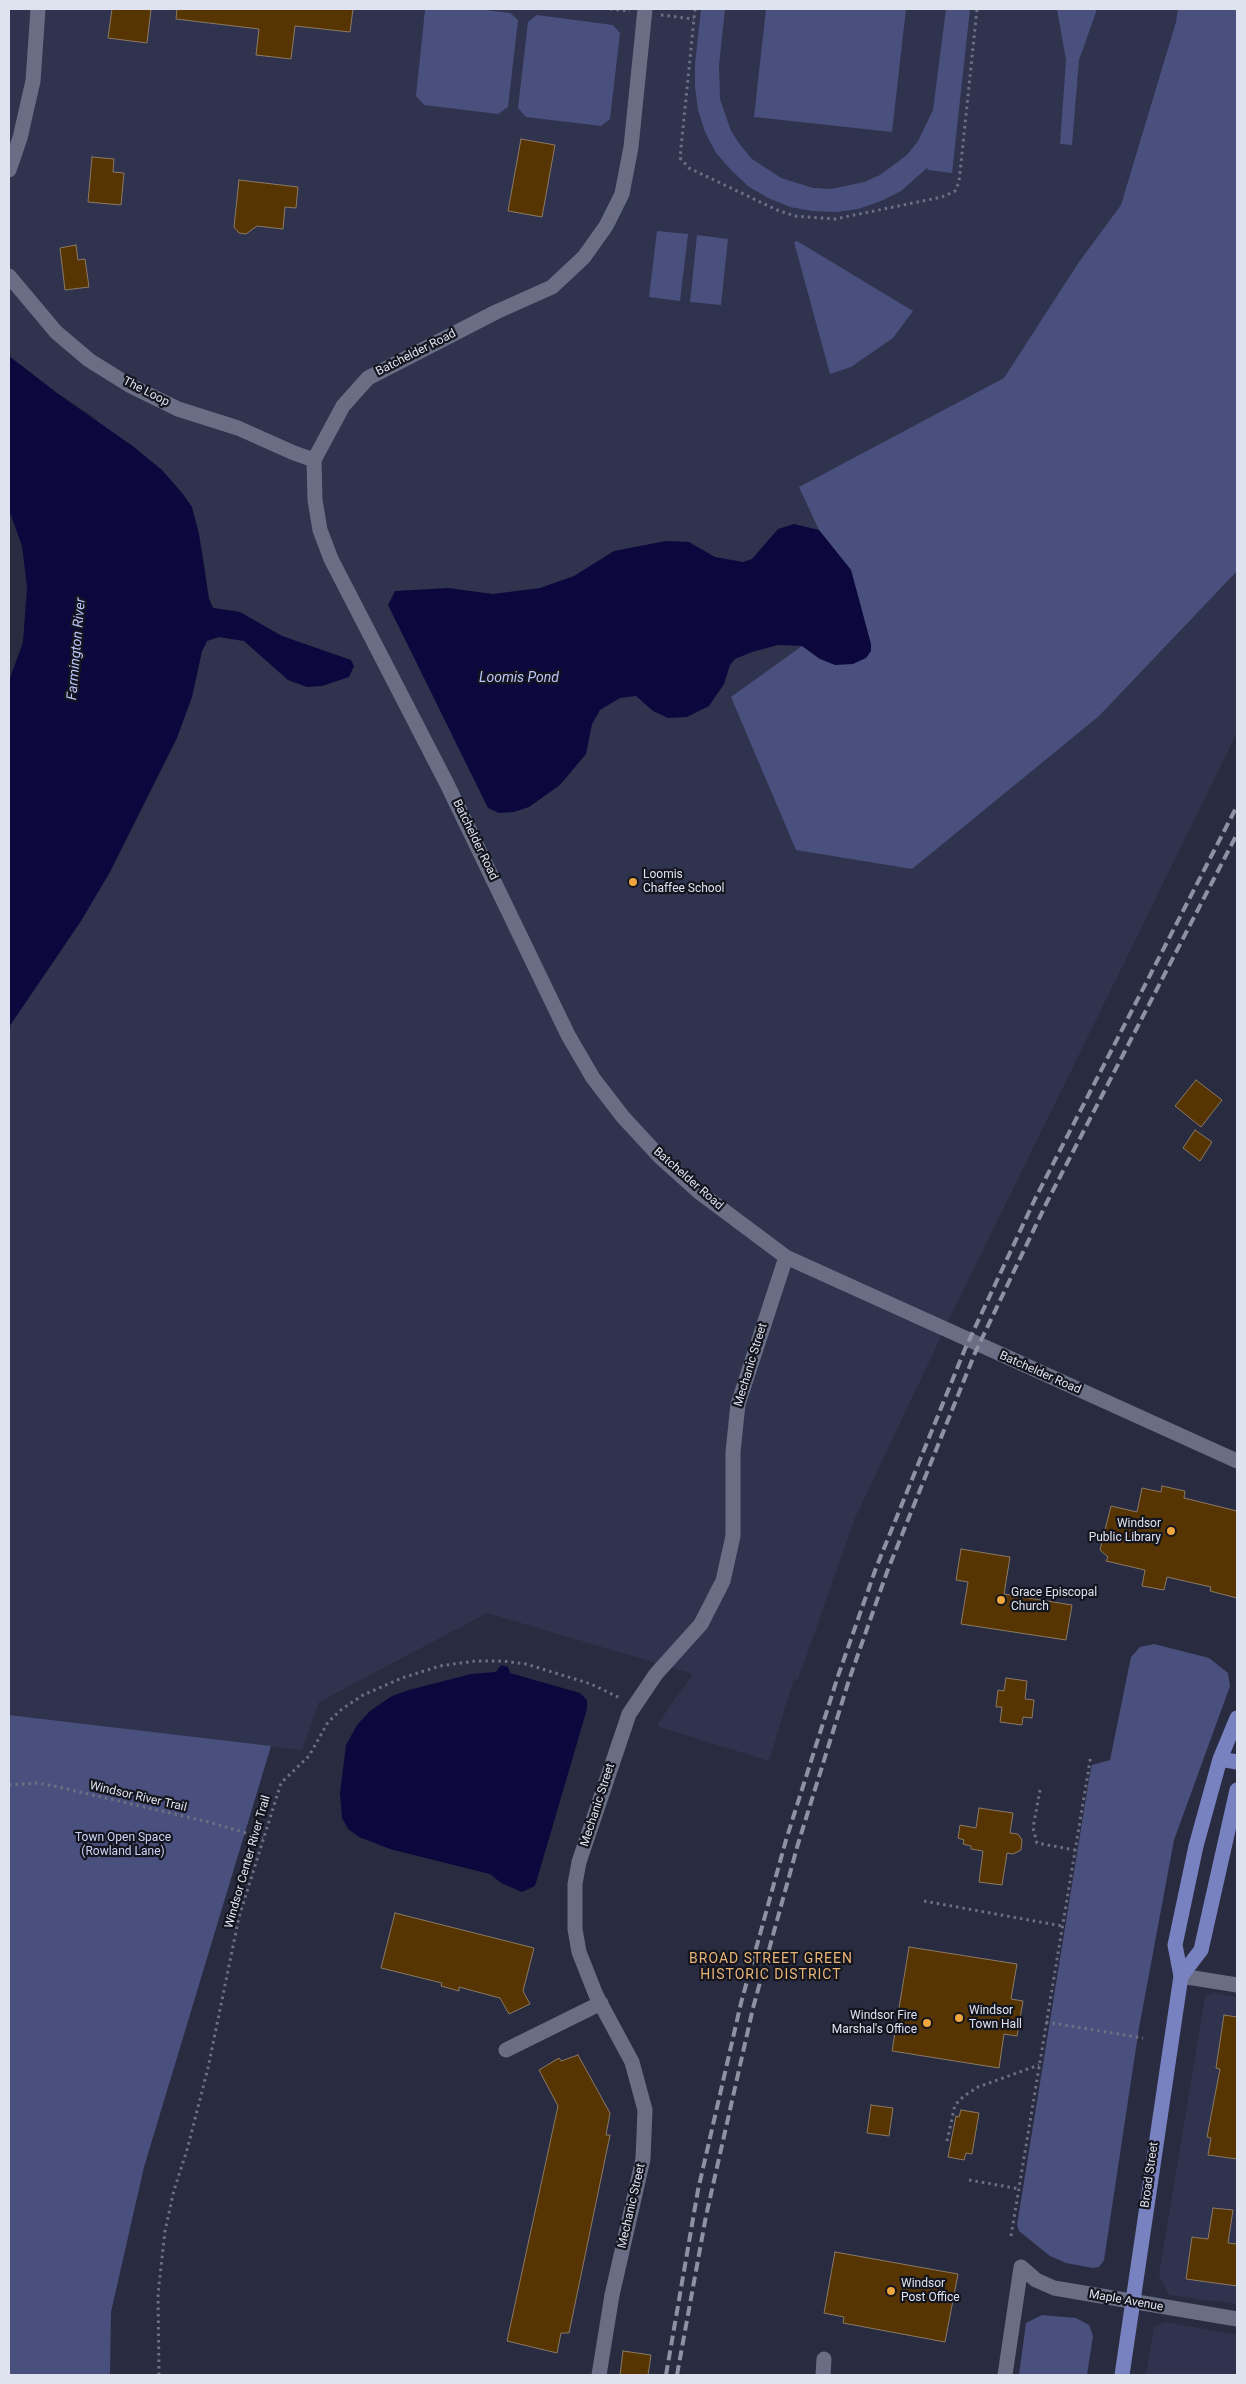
<!DOCTYPE html>
<style>
body{margin:0}
#map{position:relative;width:1246px;height:2384px;overflow:hidden;background:#292c40;font-family:Roboto,sans-serif}
canvas{display:block}
.frame{position:absolute;inset:0;border:10px solid #dfe2ef;pointer-events:none}
</style>
<div id="map">
<canvas width="1246" height="2384"></canvas>
<div class="frame"></div>
</div>
<script>
const g = document.querySelector('canvas').getContext('2d');
g.lineJoin = 'round';
function fillPath(path, color) {
  g.fillStyle = color;
  g.fill(path, 'evenodd');
}
function toPath(rows) {
  const path = new Path2D();
  for (const r of rows) {
    path.moveTo(r[0], r[1]);
    for (let i = 2; i < r.length; i += 2) path.lineTo(r[i], r[i + 1]);
  }
  return path;
}
function strokePath(path, color, width, dash) {
  g.strokeStyle = color;
  g.lineWidth = width;
  g.lineCap = dash ? 'butt' : 'round';
  g.setLineDash(dash || []);
  g.stroke(path);
}
function write(font, color, halo, rows, align = 'center') {
  g.font = font + ' Roboto,sans-serif';
  g.lineWidth = 4.5;
  g.setLineDash([]);
  g.textBaseline = 'middle';
  g.strokeStyle = halo;
  g.fillStyle = color;
  for (const [text, x, y, turn = 0] of rows) {
    g.save();
    g.translate(x, y);
    g.rotate((+turn || 0) * Math.PI / 180);
    g.textAlign = isNaN(turn) ? turn : align;
    if (halo) g.strokeText(text, 0, 0);
    g.fillText(text, 0, 0);
    g.restore();
  }
}
fillPath(toPath([
 [9,9,1237,9,1237,733,956,1305,855,1518,798,1680,794,1679,769,1761,656,1726,693,1674,487,1613,319,1702,302,1750,9,1715,9,1027,81,921,110,872,177,738,194,686,202,651,207,641,219,637,244,641,293,683,322,686,336,680,350,660,282,636,234,610,214,608,209,599,203,552,93,416,57,393,9,356],
 [1213,1993,1237,1997,1237,2304,1169,2295,1159,2275,1205,1997],
 [1165,2322,1237,2335,1237,2375,1146,2375,1154,2327]
]), '#2f334d');
fillPath(toPath([
 [427,9,478,9,510,13,518,20,508,107,498,114,424,105,416,96,425,10],
 [701,9,725,9,719,65,720,99,731,131,741,146,752,159,781,178,813,188,831,189,864,182,880,175,907,155,918,141,933,110,946,9,970,9,952,173,928,170,927,168,901,191,881,201,858,209,836,212,812,211,790,207,768,198,748,186,731,170,716,153,705,132,698,110,695,87,695,64],
 [766,9,906,9,892,132,754,117],
 [1057,9,1097,9,1079,60,1072,145,1060,144,1066,60],
 [1178,9,1237,9,1237,571,1099,716,912,869,796,850,731,697,802,646,820,659,864,619,851,570,819,530,799,487,1004,378,1079,262,1121,205,1176,22],
 [537,15,613,25,620,33,610,119,601,126,526,117,518,108,528,22],
 [657,231,688,234,680,301,649,297],
 [697,235,728,239,721,305,690,302],
 [797,241,913,311,893,338,851,367,830,374,794,242],
 [1154,1644,1209,1658,1228,1673,1230,1686,1174,1840,1139,2028,1104,2260,1099,2267,1093,2268,1066,2263,1050,2256,1019,2231,1017,2225,1090,1773,1092,1765,1110,1760,1131,1657,1140,1647],
 [9,1715,271,1746,144,2167,111,2312,110,2375,9,2375],
 [1042,2315,1076,2318,1089,2325,1093,2336,1087,2375,1019,2375,1026,2323]
]), '#49507d');
fillPath(toPath([
 [9,356,57,393,134,447,162,470,183,494,192,507,199,534,209,599,213,608,240,612,282,636,351,660,354,666,349,677,322,686,307,687,288,680,244,641,219,637,207,641,202,651,192,697,177,738,110,872,81,921,9,1027,9,681,23,642,27,587,22,546,9,510],
 [794,524,819,530,851,570,871,644,871,651,866,658,853,664,835,665,820,659,802,646,778,645,752,652,735,659,730,665,724,684,709,706,687,717,668,718,653,711,636,696,620,698,600,710,592,724,586,754,560,785,529,807,514,812,499,813,488,808,388,605,395,591,448,588,493,594,540,588,574,576,614,551,666,541,689,542,715,557,743,562,752,559,778,529],
 [501,1665,508,1667,510,1673,580,1693,587,1700,587,1709,538,1876,535,1886,522,1892,501,1883,490,1874,390,1849,359,1837,348,1829,342,1818,340,1793,346,1745,357,1725,370,1711,392,1696,409,1690,471,1674,496,1672]
]), '#0c083d');
const building = toPath([
 [112,9,151,9,147,43,108,38,112,9],
 [177,9,353,9,350,32,295,26,291,59,256,55,259,29,176,19,177,9],
 [521,139,555,145,542,217,508,211,521,139],
 [92,157,114,159,113,172,124,173,121,205,88,202,92,157],
 [239,180,298,187,296,208,285,207,283,229,257,226,246,234,239,233,234,227,239,180],
 [76,245,78,260,85,259,89,287,65,290,60,248,76,245],
 [1196,1080,1222,1100,1201,1127,1175,1106,1196,1080],
 [1195,1130,1212,1142,1200,1161,1183,1148,1195,1130],
 [1162,1486,1185,1491,1184,1498,1237,1511,1237,1598,1210,1591,1211,1587,1167,1577,1164,1590,1142,1586,1145,1570,1106,1561,1108,1557,1100,1550,1111,1506,1137,1512,1142,1488,1161,1492,1162,1486],
 [961,1549,1010,1557,1004,1594,1072,1605,1066,1640,961,1624,968,1582,956,1580,961,1549],
 [1006,1678,1027,1681,1025,1699,1034,1700,1032,1718,1023,1717,1022,1725,1000,1722,1002,1707,996,1707,998,1690,1004,1691,1006,1678],
 [979,1808,1013,1813,1010,1833,1018,1834,1022,1840,1021,1850,1013,1854,1007,1853,1002,1885,979,1882,983,1851,971,1849,971,1846,963,1844,964,1840,958,1838,960,1825,976,1828,979,1808],
 [395,1913,534,1948,523,1991,530,2004,509,2014,500,1998,459,1987,459,1991,441,1986,442,1983,381,1968,395,1913],
 [909,1947,1017,1964,1011,1999,1023,2001,1017,2036,1004,2034,999,2068,892,2051,909,1947],
 [1224,2015,1237,2017,1237,2159,1208,2155,1211,2138,1207,2137,1220,2069,1216,2068,1224,2015],
 [578,2055,610,2113,606,2135,610,2135,569,2333,561,2333,557,2353,507,2341,558,2106,539,2070,559,2058,561,2061,578,2055],
 [871,2105,893,2108,889,2136,867,2133,871,2105],
 [961,2110,979,2113,972,2154,966,2153,964,2160,948,2157,956,2116,959,2117,961,2110],
 [1213,2208,1233,2210,1228,2243,1237,2244,1237,2286,1186,2279,1192,2237,1208,2239,1213,2208],
 [835,2252,958,2274,945,2342,843,2323,844,2317,824,2313,835,2252],
 [623,2351,651,2355,648,2375,620,2375,623,2351]
]);
fillPath(building, '#563502');
strokePath(building, '#8a7965', 1);
strokePath(toPath([
 [610,9,630,11],
 [695,9,680,158,689,168,777,210,795,216,835,219,942,197,955,191,959,182,977,9],
 [661,15,694,19],
 [9,1785,37,1783,54,1786,209,1822,263,1838],
 [1040,1790,1033,1828,1037,1843,1075,1850],
 [924,1901,1062,1926],
 [1046,2022,1143,2038],
 [947,2141,955,2105,964,2096,978,2087,1039,2065],
 [969,2180,1020,2189],
 [1011,2236,1091,1755],
 [159,2375,158,2294,165,2231,174,2190,187,2150,208,2068,239,1917,281,1783,309,1756,328,1722,342,1709,363,1695,402,1678,440,1666,475,1661,503,1661,526,1664,591,1684,620,1698]
]), '#6d7082', 3, [2.5, 4]);
strokePath(toPath([
 [645,9,631,147,622,194,606,226,584,257,552,287,496,312,368,378,343,406,314,460,315,500,320,530,331,559,447,784,568,1035,593,1078,623,1117,660,1157,699,1192,786,1257,1237,1461],
 [9,170,20,138,33,81,38,9],
 [9,276,56,332,89,360,129,385,178,409,238,428,294,453,314,460],
 [1181,1976,1237,1985],
 [506,2050,601,2003],
 [1021,2267,1036,2280,1054,2288,1237,2319],
 [599,2375,612,2295,643,2159,645,2110,632,2062,596,1995,579,1952,575,1929,575,1884,579,1862,629,1714,656,1674,701,1624,723,1581,733,1536,733,1452,738,1404,786,1257],
 [823,2375,824,2359],
 [1005,2375,1021,2267]
]), '#6a6e85', 15);
strokePath(toPath([
 [1220,1759,1237,1762],
 [1181,1976,1201,1950,1237,1790],
 [1122,2375,1181,1976,1175,1945,1196,1846,1220,1759,1237,1718]
]), '#7982c1', 15);
strokePath(toPath([
 [666,2375,698,2190,741,2003,786,1840,838,1676,876,1568,965,1349,1035,1199,1237,806],
 [677,2375,706,2216,753,2008,798,1844,849,1680,887,1572,975,1353,1046,1204,1237,834]
]), '#8e91a1', 4, [10, 5]);
for (const [x, y, r, color] of [
 [633,882,5,"#f0a63f"],
 [1171,1531,5,"#f0a63f"],
 [1001,1600,5,"#f0a63f"],
 [959,2018,5,"#f0a63f"],
 [927,2023,5,"#f0a63f"],
 [891,2291,5,"#f0a63f"]
]) {
  const dot = new Path2D();
  dot.arc(x, y, r, 0, 2 * Math.PI);
  g.fillStyle = color;
  g.fill(dot);
  strokePath(dot, '#14151e', 2);
}
write('12px', '#dfe2ef', '#14151e', [
 ["Batchelder Road",416,353,-27],
 ["The Loop",146,392,27],
 ["Batchelder Road",475,840,64],
 ["Batchelder Road",688,1179,41],
 ["Mechanic Street",751,1365,-73],
 ["Batchelder Road",1040,1373,24],
 ["Windsor River Trail",138,1797,13],
 ["Mechanic Street",598,1805,-72],
 ["Windsor Center River Trail",248,1862,-74],
 ["Broad Street",1150,2175,-82],
 ["Mechanic Street",632,2206,-77],
 ["Maple Avenue",1126,2301,10]
]);
write('12px', '#dfe2ef', '#14151e', [
 ["Loomis",643,875],
 ["Chaffee School",643,889],
 ["Windsor",1161,1524,"right"],
 ["Public Library",1161,1538,"right"],
 ["Grace Episcopal",1011,1593],
 ["Church",1011,1607],
 ["Windsor",969,2011],
 ["Town Hall",969,2025],
 ["Windsor Fire",917,2016,"right"],
 ["Marshal's Office",917,2030,"right"],
 ["Windsor",901,2284],
 ["Post Office",901,2298]
], 'left');
write('12px', '#cdd5f9', '#14151e', [
 ["Town Open Space",123,1838],
 ["(Rowland Lane)",123,1852]
]);
write('italic 14px', '#bcc6fb', '#14151e', [
 ["Farmington River",77,649,-85],
 ["Loomis Pond",519,678]
]);
g.letterSpacing = '1px';
write('14px', '#e9b576', '#14151e', [
 ["BROAD STREET GREEN",771,1959],
 ["HISTORIC DISTRICT",771,1975]
]);
g.letterSpacing = '0px';
</script>
